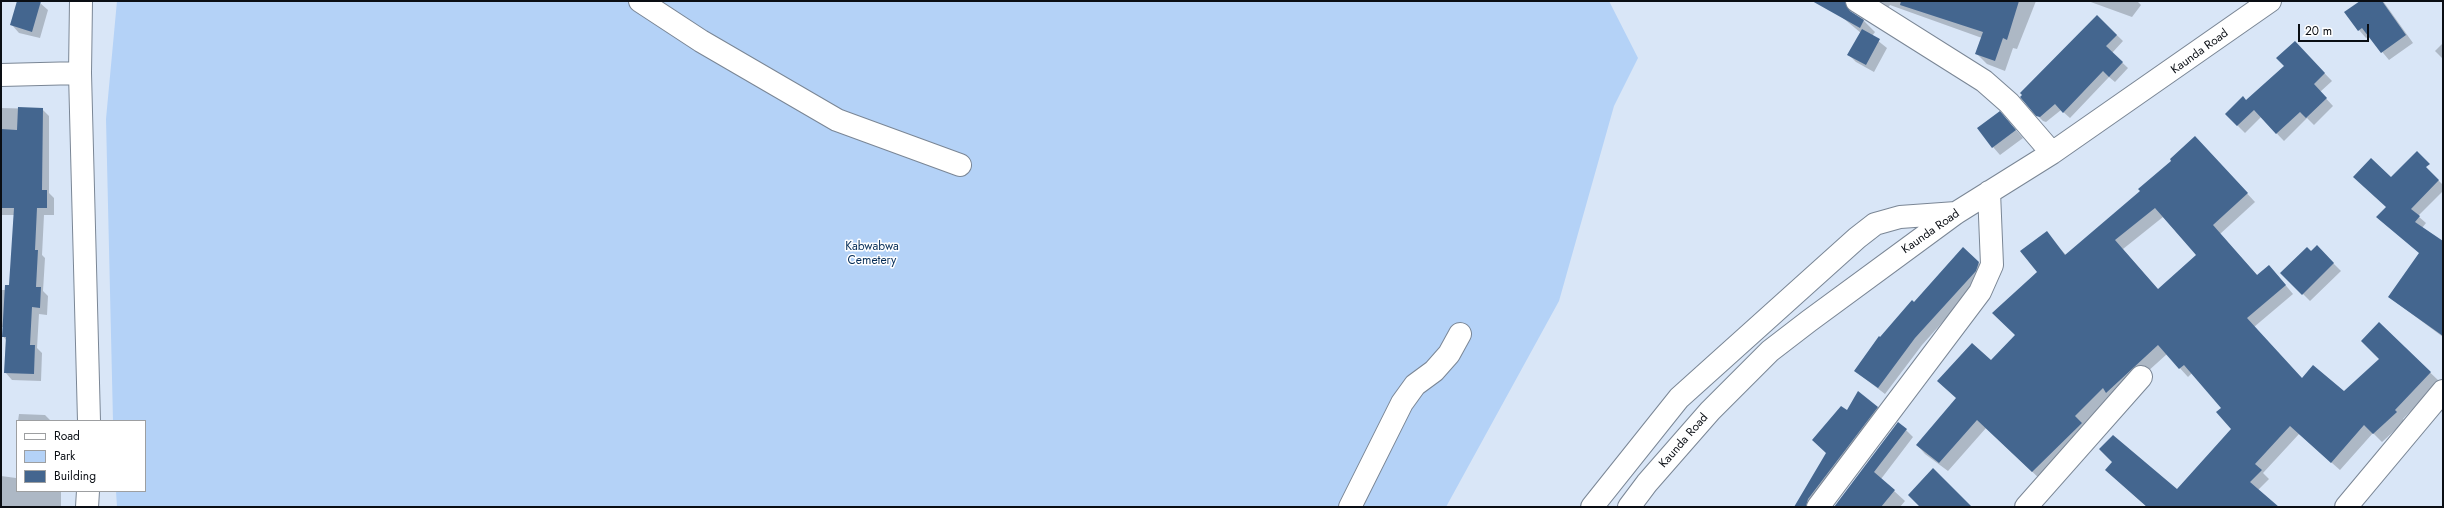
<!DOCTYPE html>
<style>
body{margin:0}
#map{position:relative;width:2444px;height:508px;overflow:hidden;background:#d9e6f7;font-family:Jost,sans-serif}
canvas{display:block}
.frame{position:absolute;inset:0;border:2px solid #0a0e14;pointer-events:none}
.legend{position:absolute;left:16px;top:420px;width:130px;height:72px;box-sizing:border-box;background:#fff;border:1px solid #9d9fa1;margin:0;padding:5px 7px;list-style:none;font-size:12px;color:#0a0e14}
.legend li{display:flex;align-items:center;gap:8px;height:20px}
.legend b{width:20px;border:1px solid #9d9fa1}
.scale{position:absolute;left:2298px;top:24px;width:71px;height:18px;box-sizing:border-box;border:2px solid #0a0e14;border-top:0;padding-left:5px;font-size:12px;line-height:14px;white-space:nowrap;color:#0a0e14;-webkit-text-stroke:3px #fff;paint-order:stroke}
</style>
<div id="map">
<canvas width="2444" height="508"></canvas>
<div class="frame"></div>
<ul class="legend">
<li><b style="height:5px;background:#fff"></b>Road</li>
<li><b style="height:11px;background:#b4d2f7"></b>Park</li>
<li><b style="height:11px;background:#44668f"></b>Building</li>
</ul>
<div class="scale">20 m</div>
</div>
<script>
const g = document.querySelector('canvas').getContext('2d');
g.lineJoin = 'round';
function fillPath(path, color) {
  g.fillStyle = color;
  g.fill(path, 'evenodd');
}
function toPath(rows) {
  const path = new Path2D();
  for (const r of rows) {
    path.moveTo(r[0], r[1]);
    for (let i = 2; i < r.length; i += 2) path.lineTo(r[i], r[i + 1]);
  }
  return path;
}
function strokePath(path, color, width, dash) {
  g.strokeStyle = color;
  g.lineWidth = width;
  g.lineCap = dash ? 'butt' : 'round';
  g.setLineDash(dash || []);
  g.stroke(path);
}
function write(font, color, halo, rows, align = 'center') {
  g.font = font + ' Jost,sans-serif';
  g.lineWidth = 3;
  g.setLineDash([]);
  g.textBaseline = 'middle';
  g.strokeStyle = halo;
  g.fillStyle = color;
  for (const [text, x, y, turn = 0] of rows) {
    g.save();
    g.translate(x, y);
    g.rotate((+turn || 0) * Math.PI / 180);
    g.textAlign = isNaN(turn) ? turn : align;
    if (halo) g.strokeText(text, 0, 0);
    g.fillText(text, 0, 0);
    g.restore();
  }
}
fillPath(toPath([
 [117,1,1609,1,1638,58,1614,106,1559,301,1446,507,117,507,116,491,145,491,145,421,113,421,106,119]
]), '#b4d2f7');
fillPath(toPath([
 [18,1,40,3,48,10,40,38,19,33,12,25],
 [1876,1,2036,1,2017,49,2013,48,2005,71,1987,64,1977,54,1982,38,1890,5,1888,8],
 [2088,1,2137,1,2141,5,2132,17],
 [2362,1,2383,1,2413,43,2389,60,2369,36,2366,38,2359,30],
 [1853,15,1864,21,1875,32,1872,36,1887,48,1874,72,1856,62,1849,55,1861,33,1843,18],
 [2097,16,2123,41,2112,53,2128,68,2115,82,2109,77,2070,118,2061,110,2046,122,2043,121,2037,115],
 [2443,43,2443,59,2435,51],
 [2302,50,2332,81,2320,92,2333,106,2314,125,2307,118,2284,141,2261,117,2245,133,2226,114,2247,101],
 [1,108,42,109,49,116,49,193,54,198,54,215,44,215,42,255,45,258,43,291,48,296,47,315,39,314,37,348,42,353,41,381,12,380,5,372,6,340,3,336,3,327,1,327,1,290,6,290,10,286,14,215,1,215],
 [2007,120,2023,138,2000,155,1993,147],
 [2203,146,2255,202,2220,234,2258,276,2277,275,2293,294,2254,327,2302,379,2344,392,2381,359,2379,324,2439,381,2403,419,2405,421,2382,442,2373,433,2340,470,2299,434,2263,473,2269,479,2258,490,2278,507,2147,507,2106,470,2177,491,2232,429,2223,408,2192,373,2188,377,2167,354,2115,401,2111,396,2083,425,2090,432,2041,480,1986,428,1948,471,1925,454,1917,445,2016,335,2038,272,2046,233,2066,255],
 [2163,217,2197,255,2158,290,2123,249],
 [2414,156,2443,185,2443,191,2418,216,2426,223,2422,228,2443,243,2443,337,2389,297,2420,254,2387,208,2391,178],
 [2317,247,2341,271,2310,301,2282,273],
 [1979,263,1986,270,1982,278,1922,345,1885,394,1855,371,1914,303],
 [1877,407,1881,411,1811,506,1804,501,1847,412],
 [19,414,45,415,51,421,18,421],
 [1906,430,1913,437,1881,479,1905,501,1900,507,1835,507],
 [17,454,17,491,61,491,61,507,1,507,1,476,16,478]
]), '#0003');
fillPath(toPath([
 [17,1,41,1,32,32,10,25],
 [1812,1,1845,1,1850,11,1864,20,1860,28],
 [1901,1,2019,1,2007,40,2003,38,1995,61,1975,54,1983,32,1900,5],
 [2360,1,2382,1,2406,35,2381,53,2362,28,2358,31,2344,12],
 [2097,15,2117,35,2106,46,2123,62,2109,77,2103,71,2063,113,2055,104,2040,117,2036,116,2020,97,2022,95,2020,93],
 [1862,29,1880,39,1866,65,1847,55],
 [2295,41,2325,73,2314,84,2327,98,2306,118,2300,112,2276,134,2254,110,2237,126,2225,114,2243,96,2246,100,2284,66,2276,58],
 [18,107,43,108,42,190,47,190,47,208,37,208,35,250,38,250,36,287,41,287,40,308,32,307,30,345,35,345,34,374,4,373,6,337,2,337,5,285,9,285,14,208,1,208,1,129,17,130],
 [2000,111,2016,130,1992,148,1977,128],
 [2195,136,2248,193,2213,225,2257,275,2269,265,2286,285,2247,318,2302,378,2313,365,2344,391,2379,359,2361,341,2379,322,2431,372,2395,410,2397,412,2373,434,2364,425,2331,463,2290,426,2255,464,2262,470,2250,482,2279,507,2147,507,2105,470,2112,462,2099,449,2113,435,2177,489,2231,429,2216,412,2221,408,2184,365,2179,369,2158,345,2106,393,2103,388,2075,416,2082,423,2032,472,1977,420,1939,463,1916,445,1956,398,1937,381,1972,343,1991,360,2015,335,1992,313,2037,272,2020,251,2047,231,2065,255,2140,191,2138,189,2171,161,2170,159],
 [2155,208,2196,255,2158,289,2115,240],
 [2417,151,2430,164,2426,167,2439,180,2411,209,2420,216,2415,222,2443,241,2443,336,2388,297,2419,253,2376,217,2386,207,2353,177,2371,158,2391,177],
 [2317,245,2334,263,2302,295,2280,273,2307,247,2311,251],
 [1963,247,1979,262,1976,271,1915,338,1878,388,1854,371,1879,336,1880,337,1912,300,1914,302],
 [1858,391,1878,407,1808,499,1806,507,1794,507,1826,453,1812,440,1841,406,1847,410],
 [1898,422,1907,429,1874,472,1895,490,1881,507,1834,507],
 [1933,468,1972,507,1920,507,1908,495]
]), '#44668f');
const minor = toPath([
 [81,1,80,73,89,421],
 [640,1,701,41,837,120,960,165],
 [1857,1,1984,81,2009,103,2052,153],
 [1,75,80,73],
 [87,507,88,491],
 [1350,507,1402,403,1415,385,1434,371,1449,354,1460,334],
 [1592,507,1679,398,1857,238,1875,224,1900,217,1956,213],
 [1629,507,1647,483,1710,411,1770,351,1809,321,1956,213,2052,153,2270,1],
 [1818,507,1980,292,1992,265,1989,192],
 [2026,507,2141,377],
 [2346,507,2443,391]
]);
strokePath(minor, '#7a8695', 24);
strokePath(minor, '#fff', 22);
write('12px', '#0a0e14', '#fff', [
 ["Kaunda Road",2200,52,-36],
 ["Kaunda Road",1931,232,-35],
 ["Kaunda Road",1684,441,-49]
]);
write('12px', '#082f59', '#fff', [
 ["Kabwabwa",872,247],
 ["Cemetery",872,261]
]);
</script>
